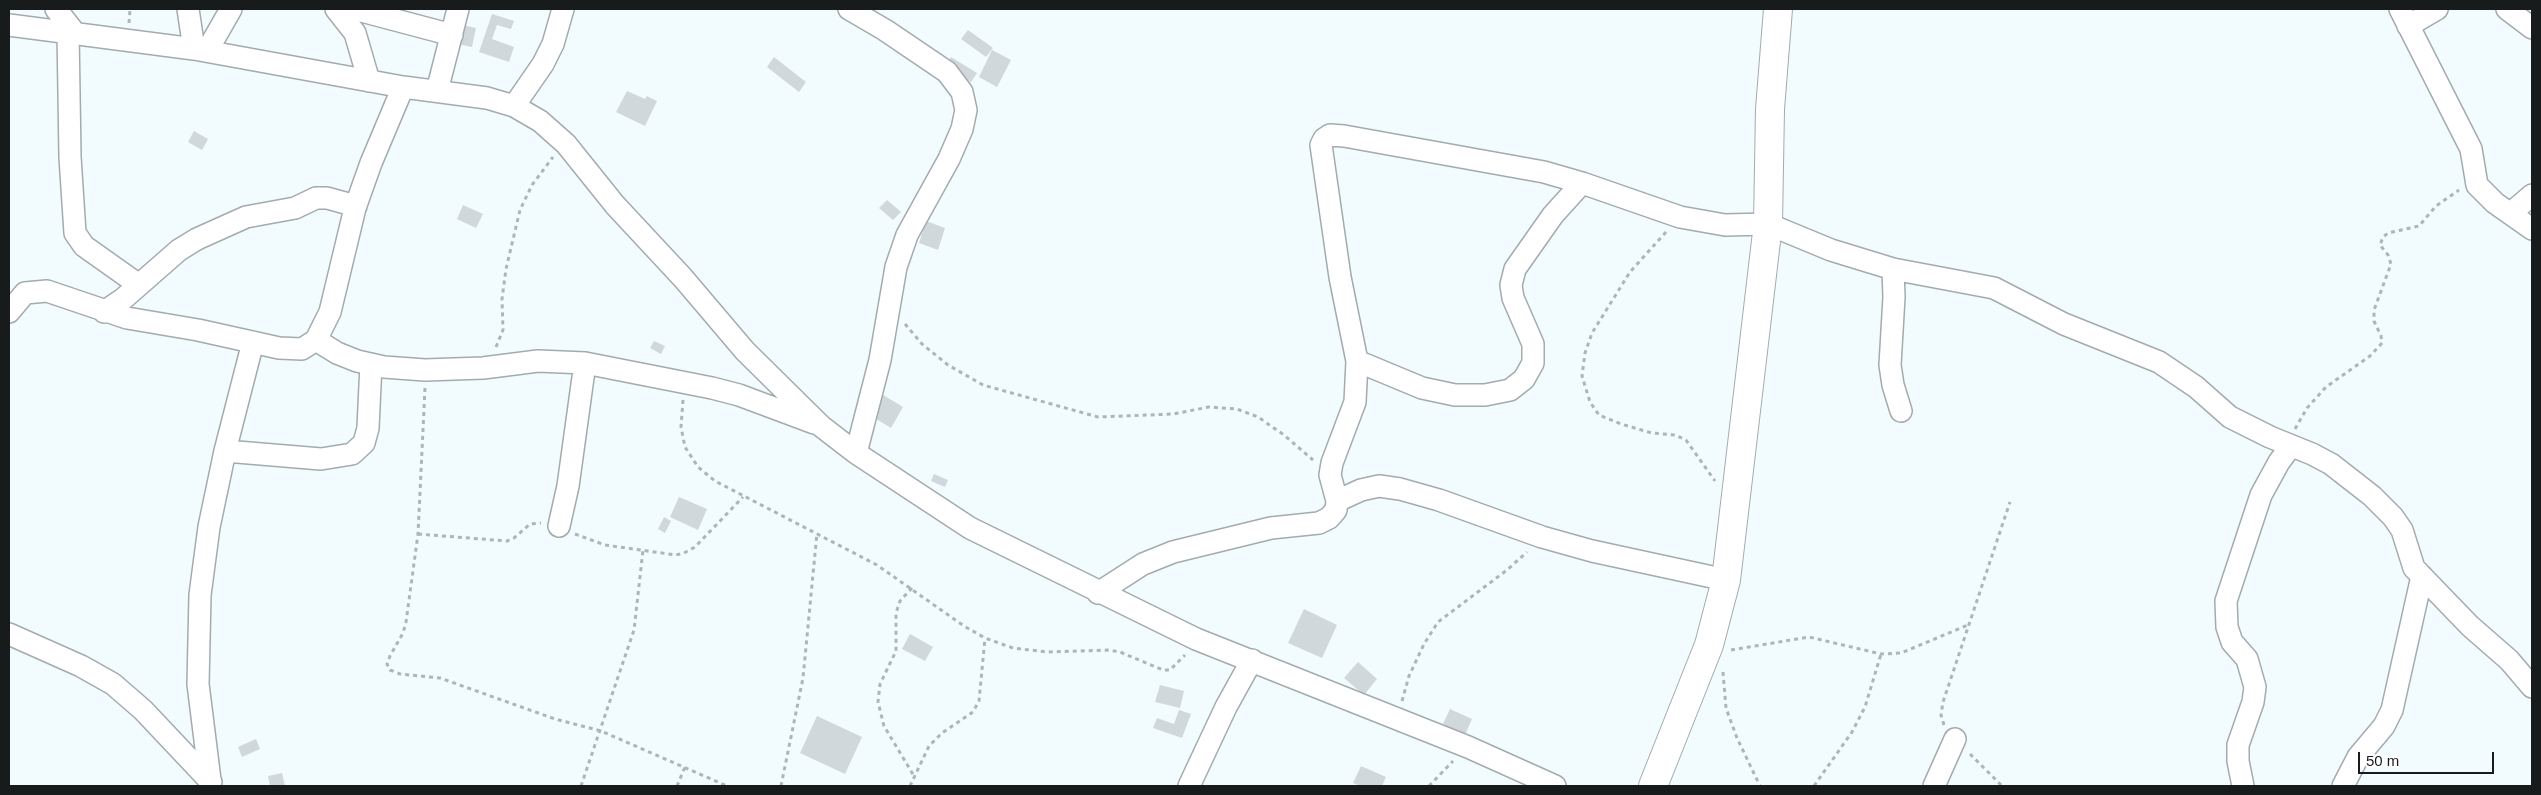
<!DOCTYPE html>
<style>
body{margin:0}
#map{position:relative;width:2541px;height:795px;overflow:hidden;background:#f2fbfe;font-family:Arial,sans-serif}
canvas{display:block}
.frame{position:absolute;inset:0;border:10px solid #181b1c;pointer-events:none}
.scale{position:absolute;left:2358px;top:752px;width:136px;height:22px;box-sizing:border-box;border:2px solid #181b1c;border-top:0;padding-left:6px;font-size:15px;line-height:18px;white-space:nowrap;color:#181b1c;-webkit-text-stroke:4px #fff;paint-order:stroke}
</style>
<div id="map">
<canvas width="2541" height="795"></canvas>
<div class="frame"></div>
<div class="scale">50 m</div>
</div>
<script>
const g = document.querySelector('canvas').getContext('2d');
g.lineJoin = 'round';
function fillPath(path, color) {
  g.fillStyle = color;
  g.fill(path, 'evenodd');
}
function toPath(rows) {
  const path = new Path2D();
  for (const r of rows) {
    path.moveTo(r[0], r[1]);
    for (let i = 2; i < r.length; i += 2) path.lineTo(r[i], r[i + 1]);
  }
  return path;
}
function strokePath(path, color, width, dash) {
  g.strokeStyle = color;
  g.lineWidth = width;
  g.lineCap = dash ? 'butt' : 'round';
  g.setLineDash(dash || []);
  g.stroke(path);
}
fillPath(toPath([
 [492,14,514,21,511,29,497,25,492,39,514,47,509,62,479,52],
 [463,25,476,28,472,47,458,44],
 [968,30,993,48,986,57,961,39],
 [992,50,1011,60,997,87,979,77],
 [774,57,806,82,799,92,767,67],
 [951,57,977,73,971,82,945,67],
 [627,91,645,99,647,96,657,101,645,126,616,112],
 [194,131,208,139,202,150,188,142],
 [887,200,901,212,893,220,879,208],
 [463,205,483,214,476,228,457,219],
 [926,221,945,228,938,250,919,243],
 [654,341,665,346,661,354,650,348],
 [880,393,903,407,891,428,868,414],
 [934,474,948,480,945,487,931,481],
 [679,497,707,509,698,530,670,517],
 [664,517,671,521,665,533,658,529],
 [1304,609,1337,625,1322,658,1288,643],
 [910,634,933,647,925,661,902,649],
 [1358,662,1377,679,1364,695,1344,678],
 [1160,685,1184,691,1180,708,1155,702],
 [1450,709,1472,719,1465,735,1443,724],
 [1179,710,1191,714,1182,738,1153,728,1157,718,1174,724],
 [817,716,862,737,845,774,800,753],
 [256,739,260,749,242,757,238,747],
 [1361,766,1386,777,1382,786,1360,786,1353,783],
 [282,773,285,786,270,786,268,776]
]), '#d0d8db');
const minor = toPath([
 [56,9,74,32],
 [188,9,194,49],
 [336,9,355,33,369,81],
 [354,9,452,35],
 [849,9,885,30,947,72,962,92,966,110,962,129,949,159,907,235,896,267,880,360,856,453],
 [2400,9,2471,149,2477,185,2495,203,2532,229],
 [2507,9,2532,28],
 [9,25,194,49,403,87,487,98,514,106,540,121,566,144,615,205,683,278,745,351,821,426,856,453,970,528,1196,639,1468,747,1555,786],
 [2408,26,2437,9],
 [68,31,70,157,75,233,84,246,139,285],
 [207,51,231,9],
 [437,91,458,9],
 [514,106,543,64,553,44,563,9],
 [2511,213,2532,195],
 [1893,269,1894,297,1890,365,1893,385,1901,411],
 [9,312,25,293,47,291,127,318,198,330,279,348,302,349,316,340,330,312,355,208,371,163,403,87],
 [104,312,123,299,179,250,197,239,246,217,295,208,316,198,327,198,356,206],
 [316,340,337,353,357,361,384,367,425,370,483,368,538,361,585,363,712,388,739,395,814,423],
 [1357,361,1422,388,1455,395,1485,395,1510,390,1524,379,1533,363,1533,344,1513,298,1511,285,1515,269,1553,215,1582,183],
 [225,451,321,459,352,454,364,443,368,428,371,364],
 [1337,501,1361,490,1379,486,1400,489,1439,500,1542,537,1592,551,1726,580],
 [559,526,568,486,585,363],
 [1098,593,1143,564,1173,552,1271,528,1319,523,1329,518,1336,510,1337,501,1330,475,1332,463,1355,402,1357,361,1340,277,1321,145,1324,139,1330,135,1344,136,1544,172,1582,183,1680,217,1725,225,1768,224,1831,250,1893,269,1994,288,2064,324,2159,362,2196,387,2230,417,2270,437,2312,454,2331,464,2372,496,2393,517,2402,530,2414,568,2470,626,2509,660,2532,687],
 [9,634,81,666,113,684,143,710,211,782],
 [210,780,198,684,200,595,209,527,225,451,253,342],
 [1189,786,1226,707,1252,660],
 [1934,786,1955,739],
 [2243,786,2238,761,2238,745,2253,702,2255,687,2247,659,2232,642,2227,627,2226,601,2261,495,2279,462,2291,446],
 [2343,786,2358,757,2384,726,2392,710,2422,576]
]);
const tertiary = toPath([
 [1653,786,1709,645,1726,580,1768,224,1770,109,1778,9]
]);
strokePath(minor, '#a3abae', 24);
strokePath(tertiary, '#a3abae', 30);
strokePath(toPath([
 [129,23,130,9],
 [1666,232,1630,272,1592,333,1585,353,1582,376,1590,402,1599,415,1621,424,1652,433,1675,435,1686,440,1715,481],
 [905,324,922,344,948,365,983,385,1098,417,1173,414,1209,407,1237,409,1258,417,1284,435,1313,460],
 [496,347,503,330,502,299,506,269,520,210,532,185,553,157],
 [425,388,418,534,406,622,403,633,390,656,387,664,390,670,400,674,440,678,555,719,601,731,727,786],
 [683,400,681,427,685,447,698,467,715,481,877,565,964,626,985,638,1013,648,1047,652,1109,650,1120,652,1163,670,1170,670,1185,655],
 [2295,429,2307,408,2326,387,2370,356,2382,343,2381,336,2374,321,2374,310,2391,264,2388,255,2380,245,2383,237,2388,233,2419,226,2436,206,2459,190],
 [418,534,507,541,514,538,530,524,541,523],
 [575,534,605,545,676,555,684,553,695,547,743,497],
 [912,588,900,601,896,613,896,651,880,684,878,702,884,726,914,776],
 [1731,650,1809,637,1881,654,1901,653,1968,625],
 [1723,672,1726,708,1737,738,1760,786],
 [1402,701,1409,676,1424,644,1438,622,1507,570,1527,552],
 [1944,725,1941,715,1943,702,2010,502],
 [1970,754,2002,786],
 [581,786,634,630,643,550],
 [677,786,685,767],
 [781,786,803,678,817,533],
 [910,786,929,746,942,733,973,712,979,701,985,638],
 [1429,786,1453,761],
 [1814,786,1852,732,1865,707,1881,654]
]), '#adb5b7', 3, [4, 4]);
strokePath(minor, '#fff', 21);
strokePath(tertiary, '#fff', 28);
</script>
